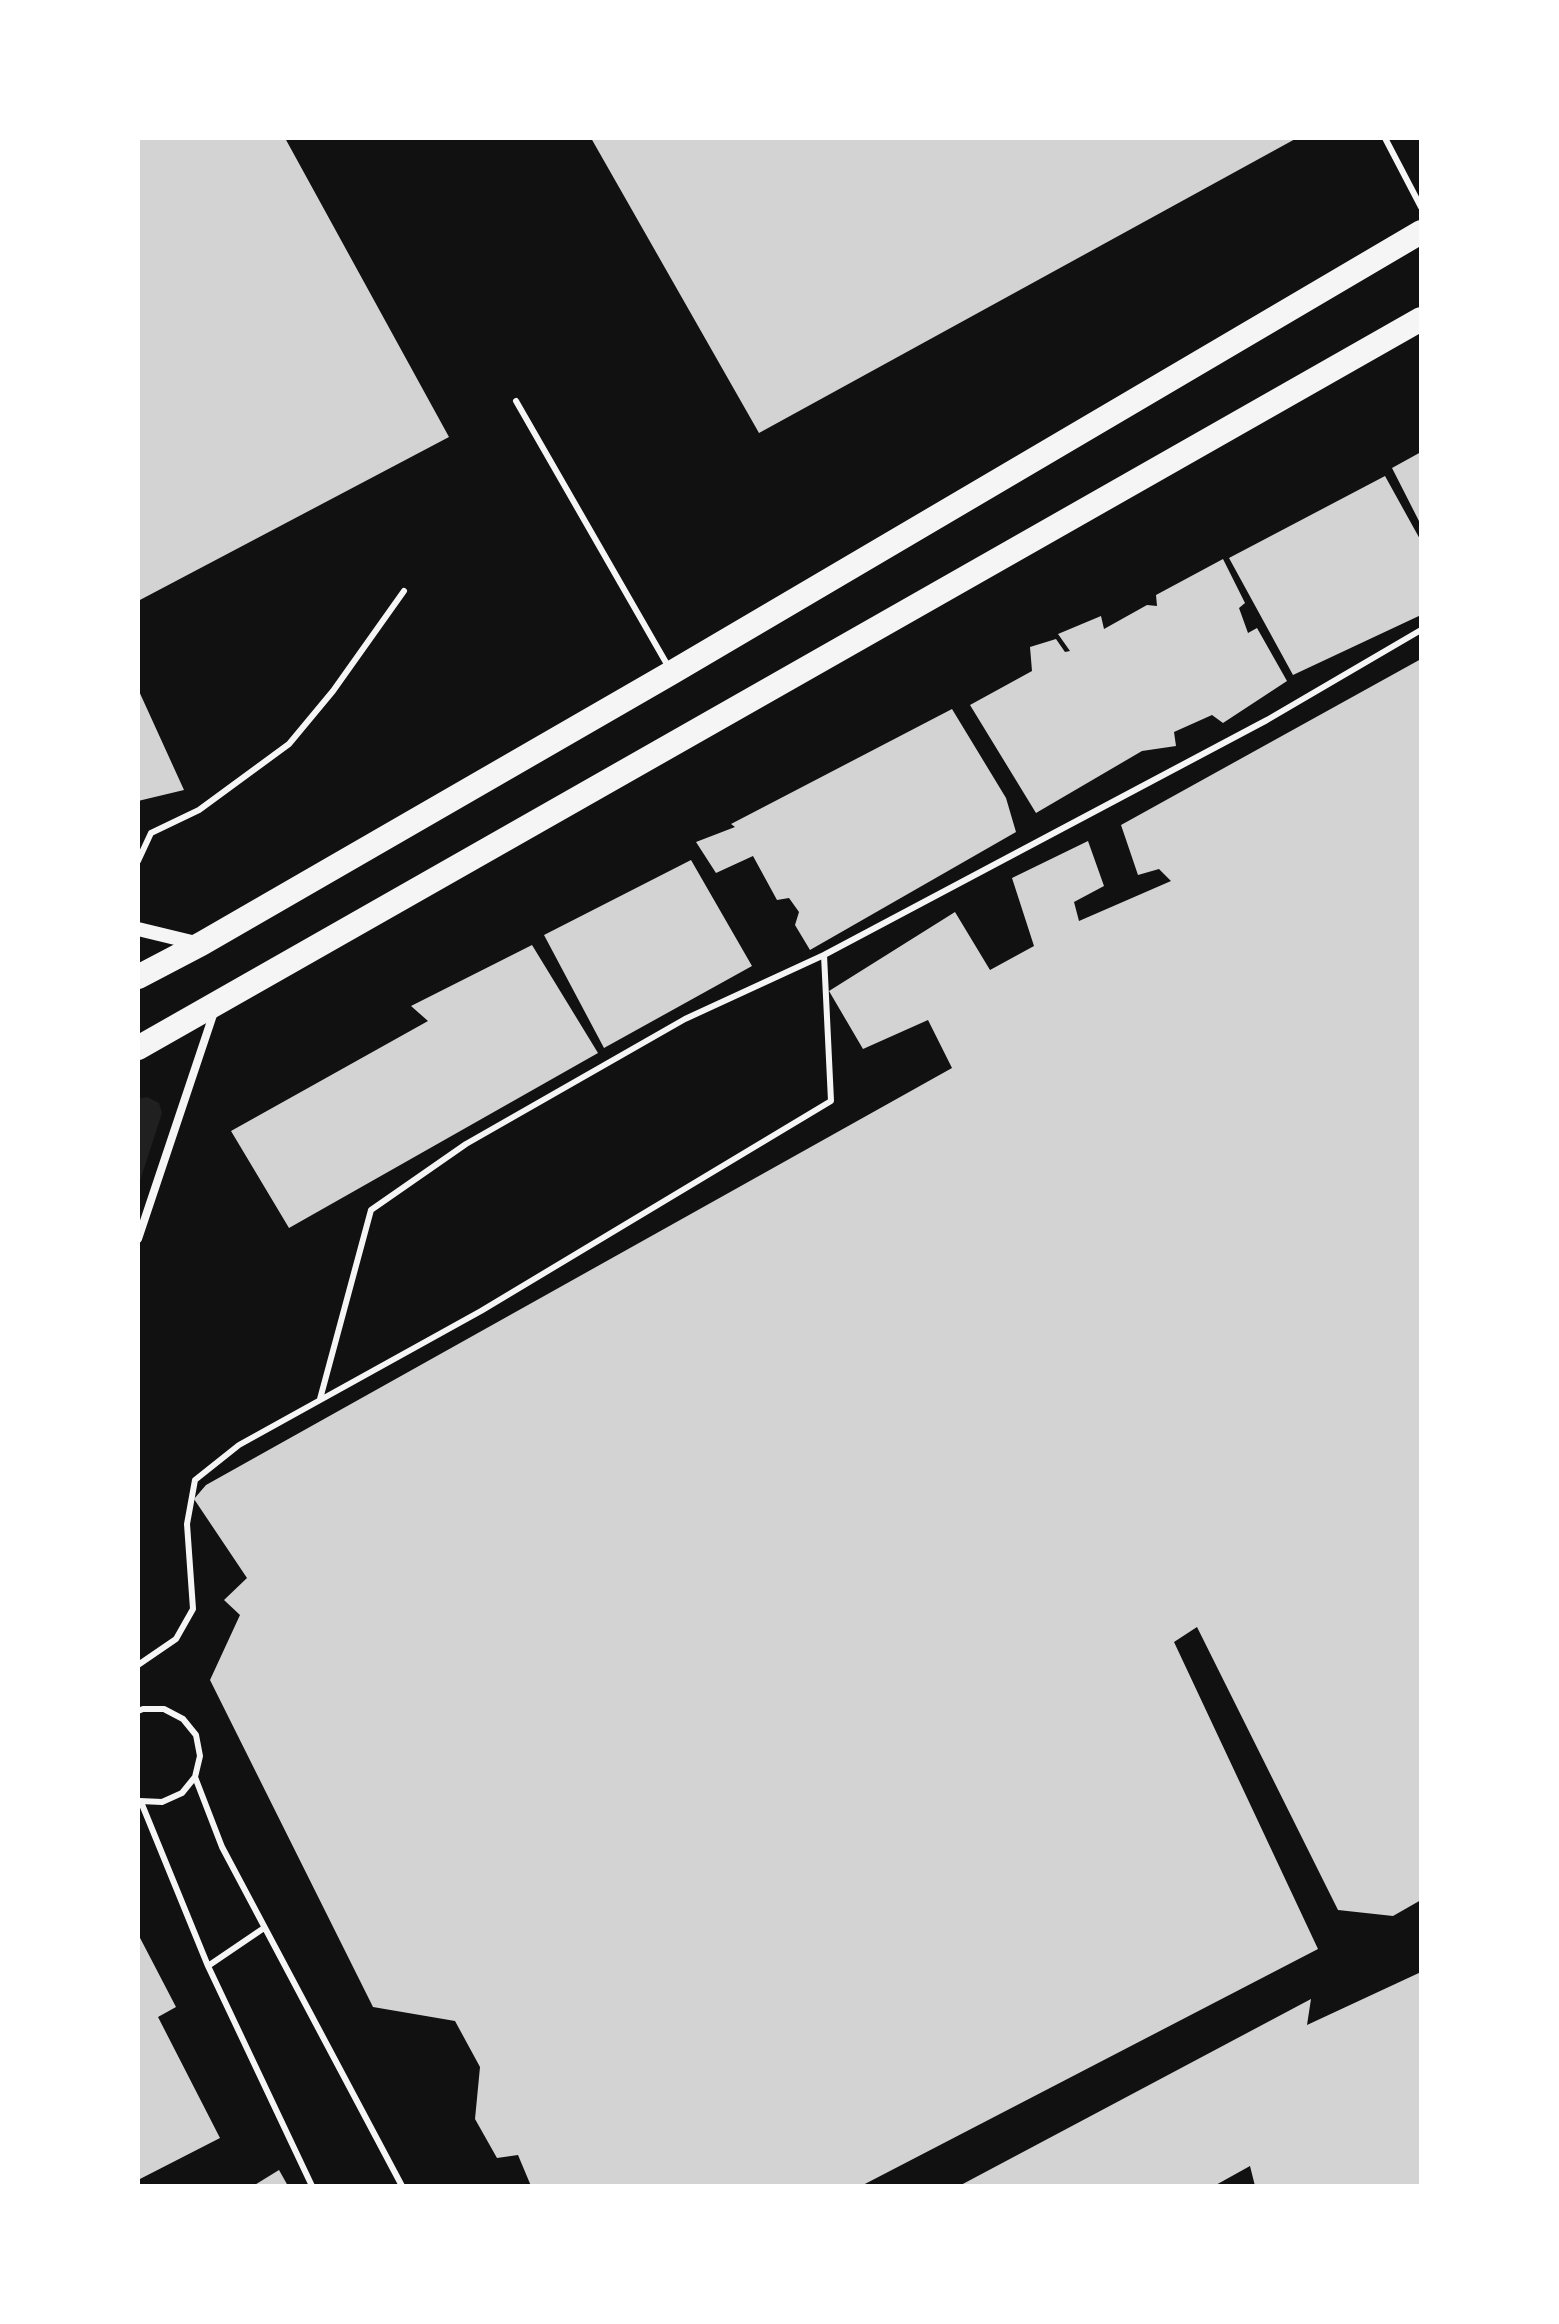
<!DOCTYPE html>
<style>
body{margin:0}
#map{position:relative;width:1559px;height:2324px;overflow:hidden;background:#111;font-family:"PT Serif",serif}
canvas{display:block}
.frame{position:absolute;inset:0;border:140px solid #fff;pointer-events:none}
</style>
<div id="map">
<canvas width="1559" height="2324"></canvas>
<div class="frame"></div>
</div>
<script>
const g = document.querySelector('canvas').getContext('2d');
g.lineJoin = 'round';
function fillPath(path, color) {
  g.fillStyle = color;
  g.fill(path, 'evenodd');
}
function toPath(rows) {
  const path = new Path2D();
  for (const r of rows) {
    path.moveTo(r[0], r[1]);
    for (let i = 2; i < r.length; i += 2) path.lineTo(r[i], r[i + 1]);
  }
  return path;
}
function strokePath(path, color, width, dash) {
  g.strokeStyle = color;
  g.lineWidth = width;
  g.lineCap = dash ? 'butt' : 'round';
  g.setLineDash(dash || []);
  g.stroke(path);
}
fillPath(toPath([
 [147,1097,159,1103,162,1113,138,1187,138,1099]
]), '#202020');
fillPath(toPath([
 [138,138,285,138,449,437,138,601],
 [591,138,1297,138,759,433],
 [1421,452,1421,525,1392,468],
 [1385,476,1421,541,1421,615,1293,675,1229,558],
 [1223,559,1245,603,1239,608,1248,633,1257,628,1287,681,1223,723,1212,715,1174,732,1176,746,1142,751,1036,813,970,705,1032,671,1030,647,1056,639,1065,652,1070,651,1058,634,1101,616,1104,629,1147,605,1157,606,1156,595],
 [1421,659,1421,1900,1393,1916,1338,1910,1197,1627,1174,1642,1318,1949,861,2186,531,2186,518,2155,497,2158,475,2119,480,2067,455,2021,373,2007,210,1680,240,1615,224,1600,247,1578,194,1499,206,1485,952,1068,928,1020,863,1049,829,991,955,912,990,970,1034,946,1012,878,1088,841,1104,886,1074,902,1079,921,1171,881,1159,869,1138,875,1121,825],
 [138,689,184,790,138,801],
 [952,709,1006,798,1016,832,810,950,795,925,799,912,789,898,777,900,753,856,716,873,696,842,735,827,731,824],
 [691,860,752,966,604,1048,544,935],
 [532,945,598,1053,289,1228,231,1131,428,1021,411,1006],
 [138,1934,176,2007,158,2017,220,2138,138,2180],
 [1421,1972,1421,2186,1255,2186,1250,2166,1214,2186,959,2186,1311,1999,1307,2025],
 [279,2170,288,2186,253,2186]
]), '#d3d3d3');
strokePath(toPath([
 [1385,138,1421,207],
 [516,401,668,666],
 [138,861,151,833,199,810,289,744,333,691,404,591],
 [320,1399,371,1210,466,1144,685,1019,824,955],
 [138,1665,176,1639,193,1609,187,1524,195,1480,239,1445,481,1311,831,1101,824,955,1267,720,1421,630],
 [138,1711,143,1709,164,1709,183,1719,196,1735,200,1756,195,1777,182,1793,162,1802,140,1801],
 [195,1777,222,1847,402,2186],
 [141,1802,208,1966,312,2186],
 [208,1966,264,1928]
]), '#f5f5f5', 6);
strokePath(toPath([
 [138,1239,214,1012]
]), '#f5f5f5', 8);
strokePath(toPath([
 [138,929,200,944]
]), '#f5f5f5', 14);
strokePath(toPath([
 [138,977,201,944,671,673,1421,232],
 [138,1048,1421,319]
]), '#f5f5f5', 24);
</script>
